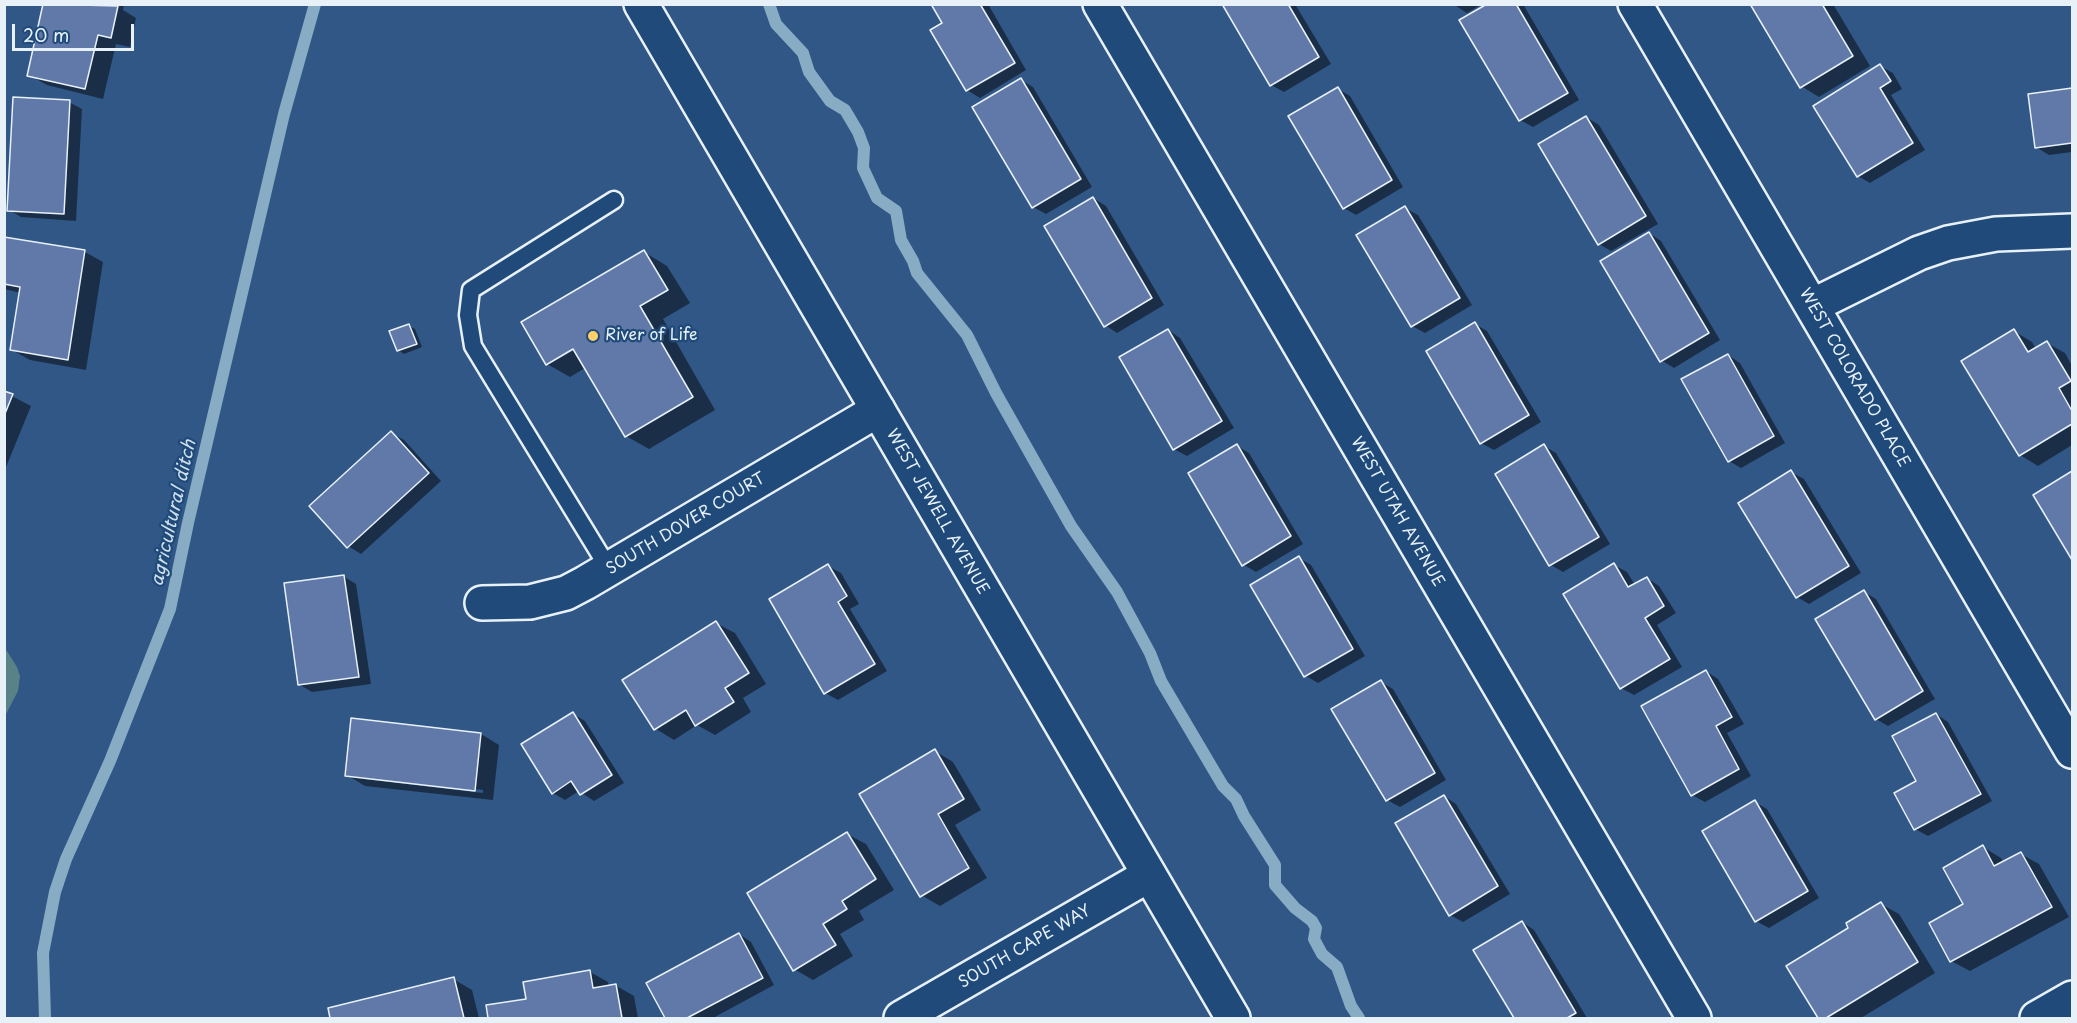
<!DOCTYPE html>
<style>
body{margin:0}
#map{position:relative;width:2077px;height:1023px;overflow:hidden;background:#315787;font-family:"Playpen Sans",sans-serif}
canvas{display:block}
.frame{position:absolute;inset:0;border:6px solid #e8f1f8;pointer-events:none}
.scale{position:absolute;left:12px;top:24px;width:122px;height:27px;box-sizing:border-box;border:3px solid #e8f1f8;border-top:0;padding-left:8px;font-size:18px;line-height:21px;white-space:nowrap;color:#e8f1f8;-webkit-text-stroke:4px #1f4a7a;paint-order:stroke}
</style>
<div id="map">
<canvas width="2077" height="1023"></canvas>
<div class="frame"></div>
<div class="scale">20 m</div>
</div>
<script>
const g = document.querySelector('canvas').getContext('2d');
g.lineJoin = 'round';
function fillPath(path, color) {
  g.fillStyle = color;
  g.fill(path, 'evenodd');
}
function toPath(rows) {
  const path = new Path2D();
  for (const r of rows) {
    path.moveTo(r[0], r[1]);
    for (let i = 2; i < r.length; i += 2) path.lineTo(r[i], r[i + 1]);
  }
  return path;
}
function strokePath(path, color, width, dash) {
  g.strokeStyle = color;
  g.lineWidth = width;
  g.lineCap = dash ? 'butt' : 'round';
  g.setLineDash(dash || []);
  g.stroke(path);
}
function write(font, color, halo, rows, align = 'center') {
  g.font = font + ' "Playpen Sans",sans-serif';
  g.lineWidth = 4.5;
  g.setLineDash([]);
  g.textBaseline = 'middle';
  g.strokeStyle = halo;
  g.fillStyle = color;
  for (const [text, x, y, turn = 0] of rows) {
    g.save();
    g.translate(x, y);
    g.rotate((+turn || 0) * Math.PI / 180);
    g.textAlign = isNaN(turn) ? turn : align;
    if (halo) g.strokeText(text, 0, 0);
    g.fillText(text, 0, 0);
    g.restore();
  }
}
fillPath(toPath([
 [5,648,17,667,20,676,18,691,5,716]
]), '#598188');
fillPath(toPath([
 [45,4,124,4,123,10,136,18,130,47,116,44,103,99,47,85,29,75],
 [933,4,988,4,1026,70,980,98,967,90,932,30,944,24],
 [1223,4,1295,4,1331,64,1284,92,1271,85],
 [1453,4,1482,4,1467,13],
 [1490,4,1523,4,1579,100,1533,127,1520,120],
 [1752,4,1833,4,1870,66,1819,97,1801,86],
 [1880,66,1893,73,1902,89,1891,95,1925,150,1870,183,1858,176],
 [1021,80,1033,87,1092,187,1046,214,1033,207],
 [1338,89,1350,96,1403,187,1356,215,1344,208],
 [2072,90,2072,152,2049,155,2036,147,2029,96],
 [69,102,82,109,76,221,21,217,9,210],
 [1586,117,1599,125,1658,224,1611,251,1599,244],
 [1093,198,1106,206,1164,305,1117,333,1105,325],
 [1405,208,1418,215,1472,305,1425,333,1412,326],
 [1649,233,1661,241,1720,340,1674,368,1661,360],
 [4,239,85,252,103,262,86,370,30,360,12,350,21,293,4,289],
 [644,252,667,266,690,303,663,319,715,410,649,449,626,436,585,368,570,377,547,364],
 [578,344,580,347,556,360,556,357],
 [1475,324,1487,331,1541,422,1494,450,1481,443],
 [409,326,415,329,422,347,404,354,398,350],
 [1168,330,1180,338,1234,428,1187,456,1174,449],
 [2014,331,2032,342,2036,349,2047,343,2065,353,2072,366,2072,445,2038,466,2020,455],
 [1728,355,1740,363,1785,443,1741,468,1729,461],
 [4,392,31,406,4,472],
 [391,433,404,440,441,481,361,554,348,546],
 [1237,446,1249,453,1303,544,1256,572,1244,565],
 [1544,446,1556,453,1610,544,1563,572,1551,565],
 [1791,472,1804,479,1861,573,1809,604,1797,597],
 [2072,473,2072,557,2035,495],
 [1299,558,1311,565,1365,656,1318,683,1306,676],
 [1614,565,1627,572,1635,585,1647,578,1659,586,1676,613,1657,625,1682,667,1634,695,1621,688],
 [828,566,841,573,859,604,850,609,887,671,838,700,825,693],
 [343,576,356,584,371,684,312,692,300,685],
 [1864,592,1876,599,1935,699,1888,726,1876,719],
 [716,623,735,633,766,684,743,698,751,712,715,735,697,725,674,740,656,729,624,680],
 [1706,671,1718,679,1744,724,1727,733,1751,776,1705,802,1692,795],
 [1381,682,1393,689,1446,780,1400,807,1387,800],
 [573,714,585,721,624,783,594,801,579,791,565,800,553,793],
 [1936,714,1948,722,1992,801,1928,836,1915,829,1918,782],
 [481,734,499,745,493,800,365,786,347,775],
 [364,776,483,790,483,793,364,779],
 [935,751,953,762,981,810,955,825,987,878,940,906,921,895],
 [1444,796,1456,804,1510,894,1463,922,1450,915],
 [1755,802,1767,809,1819,898,1769,928,1756,921],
 [847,834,866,844,894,890,859,911,864,920,840,934,853,956,813,980,794,969],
 [1983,847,2001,858,2004,863,2021,854,2039,864,2069,917,1970,971,1951,961,1965,905],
 [1881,904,1899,914,1935,973,1861,1018,1819,1018,1788,967,1851,928],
 [1522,922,1534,930,1587,1018,1515,1018,1475,950],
 [739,934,751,942,774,985,713,1018,667,1018,648,983],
 [590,972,608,982,609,987,615,985,634,996,638,1018,490,1018,488,1007,527,1000],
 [453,979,472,990,479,1018,332,1018,330,1009]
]), '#0007');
strokePath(toPath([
 [769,4,776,24,803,53,809,72,830,101,845,110,858,132,864,148,863,168,877,198,896,211,901,240,913,261,917,273,967,335,996,393,1071,526,1117,592,1150,653,1161,681,1223,786,1236,799,1244,816,1275,865,1275,885,1295,908,1312,921,1316,928,1314,939,1322,954,1337,967,1351,1006,1359,1018],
 [45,1018,43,953,55,892,66,859,110,761,170,609,188,523,284,114,315,4]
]), '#87acc4', 12);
const building = toPath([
 [43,4,118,6,111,38,98,35,85,89,27,76,43,4],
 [931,4,980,4,1015,63,966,91,930,30,942,23,931,4],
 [1222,4,1288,4,1319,57,1270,86,1222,4],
 [1487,4,1516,4,1568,93,1519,121,1459,20,1487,4],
 [1750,4,1822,4,1853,56,1800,88,1750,4],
 [1880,64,1891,81,1880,88,1913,143,1857,177,1813,106,1880,64],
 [1021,78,1081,179,1032,208,972,107,1021,78],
 [1338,87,1392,180,1343,209,1288,116,1338,87],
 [2072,88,2072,143,2035,148,2028,94,2072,88],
 [13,97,70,100,64,214,7,211,13,97],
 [1586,116,1646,216,1598,245,1538,144,1586,116],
 [1093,197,1152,298,1104,327,1044,226,1093,197],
 [1405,206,1460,298,1411,327,1356,235,1405,206],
 [1649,232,1709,333,1660,362,1600,261,1649,232],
 [4,237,85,250,68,360,10,350,20,287,4,284,4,237],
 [644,250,668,290,640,306,693,397,625,437,573,349,546,365,521,322,644,250],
 [1475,322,1529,415,1480,444,1426,351,1475,322],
 [409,324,417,344,397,351,389,331,409,324],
 [1168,329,1222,421,1173,450,1119,357,1168,329],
 [2014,329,2028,352,2047,341,2071,381,2059,388,2072,411,2072,424,2019,456,1961,361,2014,329],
 [1728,354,1774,436,1728,462,1681,379,1728,354],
 [4,391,13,394,4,416,4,391],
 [391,431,429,473,347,548,309,506,391,431],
 [1237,444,1291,536,1242,566,1188,473,1237,444],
 [1544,444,1599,537,1549,566,1495,474,1544,444],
 [1791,470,1849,566,1796,598,1738,503,1791,470],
 [2072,471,2072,560,2033,495,2072,471],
 [1299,556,1353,649,1304,677,1250,585,1299,556],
 [1614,563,1628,587,1647,577,1664,606,1645,618,1670,659,1620,689,1563,594,1614,563],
 [828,564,847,596,838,602,875,664,824,694,769,599,828,564],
 [344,575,359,677,298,685,284,583,344,575],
 [1864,590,1923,691,1875,720,1815,619,1864,590],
 [716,621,749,673,725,688,734,702,695,726,686,710,654,730,622,680,716,621],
 [1706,670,1732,717,1716,726,1739,769,1691,796,1641,706,1706,670],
 [1381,680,1435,773,1386,801,1331,709,1381,680],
 [573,712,612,775,580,795,571,781,552,794,521,744,573,712],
 [1936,713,1981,794,1914,830,1894,793,1916,781,1892,736,1936,713],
 [351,718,481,733,475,791,345,776,351,718],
 [935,749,964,799,938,814,969,868,920,897,859,794,935,749],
 [1444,795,1498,886,1449,916,1395,823,1444,795],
 [1755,800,1808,891,1755,922,1702,831,1755,800],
 [847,832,876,879,842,901,847,909,823,924,836,945,793,971,747,893,847,832],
 [1983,845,1994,866,2021,852,2052,907,1950,962,1929,923,1963,904,1943,868,1983,845],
 [1881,902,1918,962,1826,1018,1818,1018,1786,966,1848,928,1846,923,1881,902],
 [1522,921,1576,1013,1567,1018,1514,1018,1473,950,1522,921],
 [739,933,763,978,687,1018,665,1018,646,983,739,933],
 [590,970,593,988,616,984,622,1018,488,1018,486,1005,526,999,523,982,590,970],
 [454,977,464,1018,330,1018,328,1008,454,977]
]);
fillPath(building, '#6179a8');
strokePath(building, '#e8f1f8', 1.5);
const lane = toPath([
 [609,569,473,346,468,315,471,290,614,200]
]);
const street = toPath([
 [1100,4,1694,1018],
 [1635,4,2072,751],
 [1812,306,1919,253,1948,243,1996,234,2072,231],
 [482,603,530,602,566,593,585,583,878,410],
 [901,1018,1149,875],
 [2037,1018,2072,998]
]);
const secondary = toPath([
 [641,4,1233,1018]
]);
strokePath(lane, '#e8f1f8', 21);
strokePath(street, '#e8f1f8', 38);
strokePath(secondary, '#e8f1f8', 38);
strokePath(lane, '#1f4a7a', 16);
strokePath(street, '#1f4a7a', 33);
strokePath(secondary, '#1f4a7a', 33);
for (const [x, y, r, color] of [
 [593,336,6,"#ffd166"]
]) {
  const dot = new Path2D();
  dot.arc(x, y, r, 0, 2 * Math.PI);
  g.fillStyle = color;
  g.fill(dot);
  strokePath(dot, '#1f4a7a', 2);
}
write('16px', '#e8f1f8', '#1f4a7a', [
 ["River of Life",605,336]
], 'left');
write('16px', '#e8f1f8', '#1f4a7a', [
 ["WEST COLORADO PLACE",1854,378,60],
 ["WEST JEWELL AVENUE",937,512,60],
 ["WEST UTAH AVENUE",1397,512,60],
 ["SOUTH DOVER COURT",686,524,-31],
 ["SOUTH CAPE WAY",1025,947,-30]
]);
write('italic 18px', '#d0e0eb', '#1f4a7a', [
 ["agricultural ditch",174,513,-77]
]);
</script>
